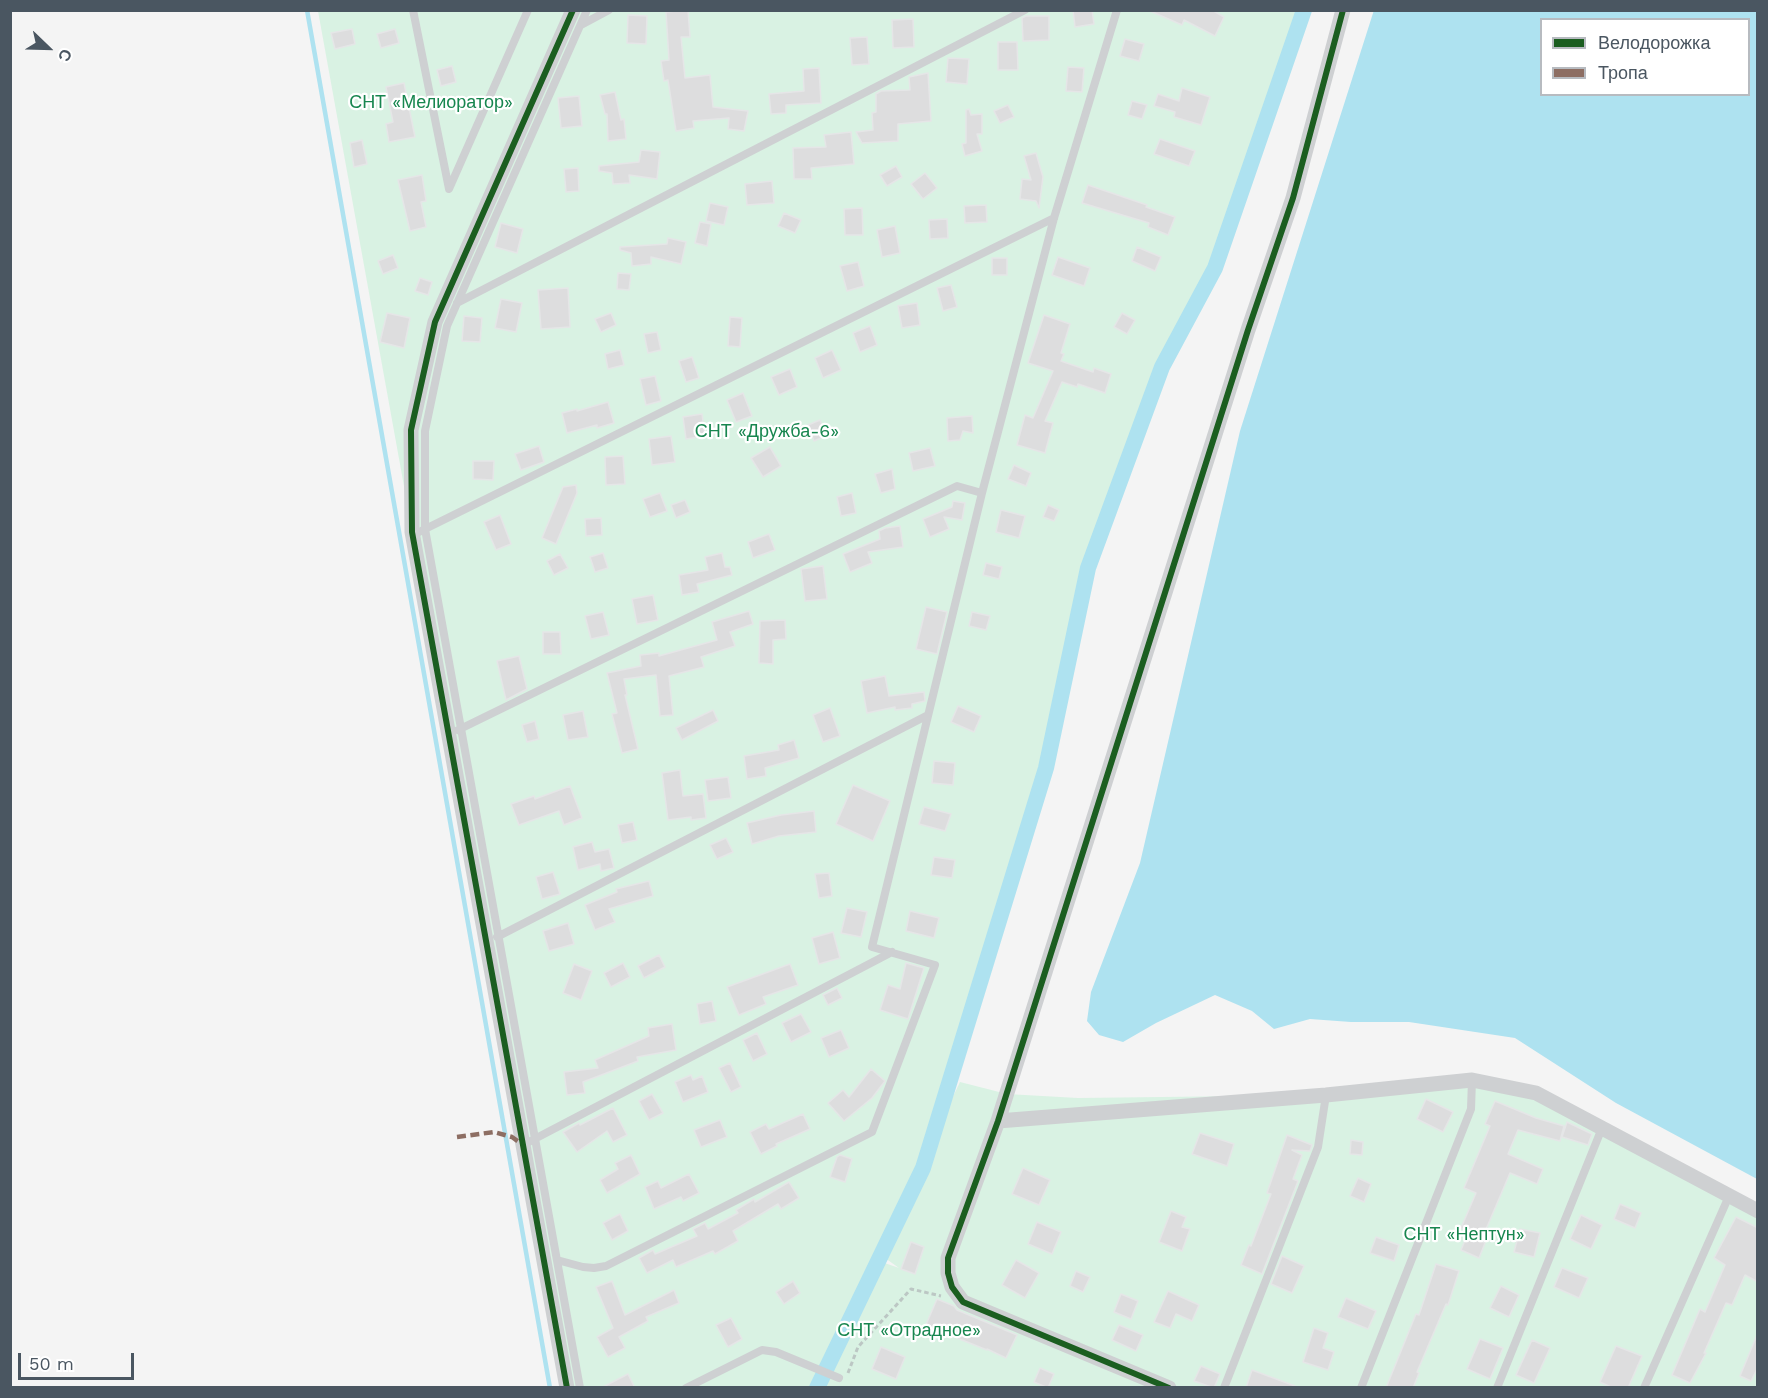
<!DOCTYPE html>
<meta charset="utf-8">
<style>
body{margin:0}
#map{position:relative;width:1768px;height:1398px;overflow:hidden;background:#f4f4f4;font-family:"Work Sans",sans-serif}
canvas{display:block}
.frame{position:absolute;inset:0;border:12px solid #4a5661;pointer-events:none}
.legend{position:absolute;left:1540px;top:18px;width:210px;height:78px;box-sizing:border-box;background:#fff;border:2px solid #b7bbc0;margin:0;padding:8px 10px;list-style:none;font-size:18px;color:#4a5661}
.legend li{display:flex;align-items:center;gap:12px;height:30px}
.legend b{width:30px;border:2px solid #b7bbc0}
.north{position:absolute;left:18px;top:18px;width:60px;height:60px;-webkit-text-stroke:4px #fff;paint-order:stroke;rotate:113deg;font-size:16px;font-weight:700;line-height:24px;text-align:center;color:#4a5661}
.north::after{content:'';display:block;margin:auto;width:21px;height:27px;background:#4a5661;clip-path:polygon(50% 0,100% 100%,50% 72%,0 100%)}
.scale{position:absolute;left:18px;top:1353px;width:116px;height:27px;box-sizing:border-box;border:3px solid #4a5661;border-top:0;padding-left:8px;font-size:18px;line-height:21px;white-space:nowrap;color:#4a5661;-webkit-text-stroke:4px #fff;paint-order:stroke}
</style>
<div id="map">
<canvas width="1768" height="1398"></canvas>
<div class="frame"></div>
<ul class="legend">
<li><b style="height:8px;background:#1b5e20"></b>Велодорожка</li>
<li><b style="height:8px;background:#8d6e63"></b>Тропа</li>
</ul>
<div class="north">С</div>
<div class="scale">50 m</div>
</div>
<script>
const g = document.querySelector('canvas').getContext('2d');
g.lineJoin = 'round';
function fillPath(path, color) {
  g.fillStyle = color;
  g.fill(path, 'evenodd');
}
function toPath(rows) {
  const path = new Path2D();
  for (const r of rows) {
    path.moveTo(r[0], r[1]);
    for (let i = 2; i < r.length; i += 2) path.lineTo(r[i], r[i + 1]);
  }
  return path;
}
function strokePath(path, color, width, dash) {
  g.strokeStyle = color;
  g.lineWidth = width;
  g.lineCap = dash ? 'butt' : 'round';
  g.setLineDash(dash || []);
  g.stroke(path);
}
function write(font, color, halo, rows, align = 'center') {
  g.font = font + ' "Work Sans",sans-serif';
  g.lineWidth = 4.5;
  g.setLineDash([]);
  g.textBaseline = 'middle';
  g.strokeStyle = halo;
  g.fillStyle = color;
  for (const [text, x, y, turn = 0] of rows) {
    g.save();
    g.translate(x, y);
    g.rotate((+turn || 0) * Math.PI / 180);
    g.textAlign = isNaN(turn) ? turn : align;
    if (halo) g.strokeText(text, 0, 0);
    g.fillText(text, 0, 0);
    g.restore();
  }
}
fillPath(toPath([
 [318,11,1304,11,1215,268,1162,367,1088,568,1046,769,923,1168,879,1261,899,1268,885,1258,928,1166,947,1109,960,1082,1007,1094,1078,1098,1326,1095,1472,1080,1536,1093,1757,1211,1757,1387,567,1387]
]), '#d9f2e3');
fillPath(toPath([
 [1374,10,1757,11,1757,1179,1616,1103,1515,1038,1409,1022,1351,1022,1310,1019,1274,1029,1252,1011,1215,995,1156,1023,1123,1042,1099,1035,1087,1021,1091,992,1140,863,1240,431],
 [1542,20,1748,20,1748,94,1542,94]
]), '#aee2f0');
strokePath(toPath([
 [307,10,550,1388]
]), '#aee2f0', 4.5);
strokePath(toPath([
 [817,1388,923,1168,1046,768,1088,568,1162,367,1215,268,1304,10]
]), '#aee2f0', 16);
const building = toPath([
 [688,10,690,37,681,37,685,78,710,75,713,107,748,111,744,131,728,129,729,118,693,121,694,128,676,131,668,80,664,81,661,61,669,60,666,12,688,10],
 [1073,10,1092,10,1094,24,1075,27,1073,10],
 [1148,10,1212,10,1224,17,1215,36,1184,20,1182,25,1148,10],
 [628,15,647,16,646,44,627,43,628,15],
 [1026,16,1049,16,1049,40,1023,41,1022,18,1026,16],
 [913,19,914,47,893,48,892,20,913,19],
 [352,29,355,44,335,49,331,33,352,29],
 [395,29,399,43,381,48,377,34,395,29],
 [867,37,869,64,852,65,850,38,867,37],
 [1125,39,1144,44,1139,61,1120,56,1125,39],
 [998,42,1017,42,1018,70,998,70,998,42],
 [948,58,969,59,967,84,946,82,948,58],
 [452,66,456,82,441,86,437,70,452,66],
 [1068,67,1084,68,1082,92,1066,91,1068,67],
 [819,68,821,103,786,105,786,113,771,114,769,94,804,91,803,69,819,68],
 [928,73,931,121,898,124,898,141,862,143,856,132,873,130,872,113,876,112,876,94,881,91,910,90,909,77,928,73],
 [404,83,415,137,389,142,386,124,393,122,386,87,404,83],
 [1182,88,1210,97,1201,125,1174,117,1175,112,1154,106,1158,94,1179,101,1182,88],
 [615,92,621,120,624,119,626,139,608,141,607,114,605,114,600,95,615,92],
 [579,96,582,126,561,128,558,98,579,96],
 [1132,101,1147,105,1142,119,1128,115,1132,101],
 [1008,105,1014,117,1000,123,994,111,1008,105],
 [969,109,971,115,982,114,982,134,977,134,982,151,965,156,962,144,966,143,966,110,969,109],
 [851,132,854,164,811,168,812,179,794,179,793,148,826,147,824,135,851,132],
 [1160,139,1195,151,1189,166,1154,154,1160,139],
 [362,140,367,164,354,167,350,143,362,140],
 [641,150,660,152,657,179,629,175,630,183,613,184,612,173,599,171,599,166,639,162,641,150],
 [1036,153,1043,177,1039,208,1036,201,1020,199,1022,179,1031,180,1024,156,1036,153],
 [896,166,902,177,887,186,880,175,896,166],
 [578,168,579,191,566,192,564,169,578,168],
 [925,173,937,188,923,199,911,184,925,173],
 [422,175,426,201,421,202,426,227,410,231,398,180,422,175],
 [772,181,774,203,747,205,745,184,772,181],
 [1088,185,1147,205,1146,207,1175,217,1168,235,1148,227,1149,223,1082,203,1088,185],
 [710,203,728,207,724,225,706,221,710,203],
 [986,205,987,222,965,223,964,206,986,205],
 [862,208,863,235,845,235,844,209,862,208],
 [784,213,801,220,795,233,778,226,784,213],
 [947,219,948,238,930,239,929,220,947,219],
 [700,222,711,224,707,246,695,243,700,222],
 [501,223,523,229,517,253,495,247,501,223],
 [895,226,900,253,882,257,877,230,895,226],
 [668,238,686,242,681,264,651,257,651,264,632,266,631,253,620,250,620,247,667,244,668,238],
 [1137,247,1161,257,1155,271,1132,261,1137,247],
 [393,255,398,268,383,274,378,261,393,255],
 [1058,257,1090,268,1084,286,1052,275,1058,257],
 [992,258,1007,258,1007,275,992,275,992,258],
 [858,262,864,286,847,291,840,266,858,262],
 [618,273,631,274,629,290,617,289,618,273],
 [420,278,432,282,428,295,415,291,420,278],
 [951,285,957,307,943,311,937,288,951,285],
 [568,288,570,327,541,329,538,290,568,288],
 [501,299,522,303,516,332,495,328,501,299],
 [917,303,920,325,902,328,898,306,917,303],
 [387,313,410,318,404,348,380,342,387,313],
 [611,313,616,325,601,332,595,319,611,313],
 [1122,313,1135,320,1127,334,1114,327,1122,313],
 [1044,315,1070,324,1061,353,1064,354,1061,361,1093,372,1094,368,1111,374,1105,393,1078,384,1077,387,1062,382,1045,421,1053,423,1045,453,1017,445,1025,415,1033,418,1053,371,1028,363,1044,315],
 [464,316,482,318,480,342,462,341,464,316],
 [730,317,742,318,740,347,728,346,730,317],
 [870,326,877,345,860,352,853,333,870,326],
 [657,332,661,350,648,353,644,334,657,332],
 [620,350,624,365,608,369,605,354,620,350],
 [832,350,841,370,823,378,815,358,832,350],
 [692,357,699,378,686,382,679,361,692,357],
 [790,369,797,387,779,395,771,377,790,369],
 [655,376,661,401,646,405,640,379,655,376],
 [743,393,752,416,736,422,727,400,743,393],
 [608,402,614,423,597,428,597,425,567,433,562,413,577,409,577,411,608,402],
 [702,414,705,436,686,439,683,417,702,414],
 [972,416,973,433,963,431,960,440,948,441,947,418,972,416],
 [820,420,826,436,814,441,808,425,820,420],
 [671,436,675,462,652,465,649,439,671,436],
 [539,446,544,462,521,470,515,454,539,446],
 [770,447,781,466,763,477,751,458,770,447],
 [930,448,935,466,913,471,909,453,930,448],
 [623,456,625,484,606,485,605,457,623,456],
 [473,461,494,461,493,480,473,479,473,461],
 [1014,465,1031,473,1026,486,1008,479,1014,465],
 [892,469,895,489,881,493,875,474,892,469],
 [576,485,577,493,556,544,542,538,563,487,576,485],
 [660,493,667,511,650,517,643,499,660,493],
 [852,493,856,513,841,516,837,497,852,493],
 [685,500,690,512,676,518,671,505,685,500],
 [953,501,965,503,962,520,944,517,949,529,930,537,923,519,952,507,953,501],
 [1048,505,1059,510,1054,521,1043,517,1048,505],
 [1001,510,1025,516,1019,538,996,532,1001,510],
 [500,515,511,544,496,550,484,522,500,515],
 [601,518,602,535,586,536,585,519,601,518],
 [900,526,903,547,868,552,872,563,850,572,843,554,880,539,879,531,885,528,900,526],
 [769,534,775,550,753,558,748,542,769,534],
 [603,553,608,568,595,572,590,557,603,553],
 [722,553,725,567,730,567,732,575,697,584,699,592,682,595,679,575,708,570,705,557,722,553],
 [560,554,568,568,554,575,547,561,560,554],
 [986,563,1002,567,999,579,983,575,986,563],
 [823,566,827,599,805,601,801,569,823,566],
 [653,595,658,620,637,624,632,599,653,595],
 [926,607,947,612,937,654,916,649,926,607],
 [749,611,753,624,730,632,735,646,701,657,704,667,669,676,673,715,660,716,656,675,624,679,627,695,625,695,638,749,622,753,612,714,617,713,607,673,641,666,640,655,659,653,659,656,717,640,712,622,749,611],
 [603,612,609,635,591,639,585,616,603,612],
 [972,612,990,616,986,630,969,626,972,612],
 [785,620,786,639,773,640,773,664,759,663,760,621,785,620],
 [543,632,560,632,561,654,543,654,543,632],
 [519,656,527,689,506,700,497,661,519,656],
 [885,676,889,696,924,692,925,701,912,704,912,708,895,710,895,707,867,713,861,681,885,676],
 [958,706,981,716,974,732,951,722,958,706],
 [830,708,840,736,823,742,813,715,830,708],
 [713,710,718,721,682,740,676,728,713,710],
 [583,711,588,737,568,740,563,715,583,711],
 [535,721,539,739,527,742,522,725,535,721],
 [794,740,799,758,765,768,766,776,747,779,744,756,779,750,778,745,794,740],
 [934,761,955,763,953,785,932,783,934,761],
 [680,770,683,796,703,794,706,818,691,820,691,817,668,820,662,773,680,770],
 [728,777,731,798,708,801,705,780,728,777],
 [853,785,890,801,873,841,836,824,853,785],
 [570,786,582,818,564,825,559,811,519,825,511,804,534,796,535,799,570,786],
 [924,807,951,814,945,831,919,824,924,807],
 [814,811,816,832,779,836,752,844,747,823,781,815,814,811],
 [633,822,637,840,622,843,618,825,633,822],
 [726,838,733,852,717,859,710,845,726,838],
 [592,842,595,852,609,849,614,868,601,871,600,864,578,870,573,847,592,842],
 [934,857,955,860,952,878,931,875,934,857],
 [553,872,560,894,542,899,536,877,553,872],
 [829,873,832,896,819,898,815,874,829,873],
 [649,881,653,896,609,909,615,922,595,930,585,905,617,892,616,889,649,881],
 [847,908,867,912,861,937,841,933,847,908],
 [910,911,939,918,934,938,906,931,910,911],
 [568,923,574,944,549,951,543,931,568,923],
 [833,932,840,958,819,964,812,938,833,932],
 [659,955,665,967,644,978,638,966,659,955],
 [623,963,630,977,611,987,604,973,623,963],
 [906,963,924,968,908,1019,880,1010,888,985,900,989,906,963],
 [574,964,592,971,581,1000,563,993,574,964],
 [790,964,798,985,763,997,766,1004,739,1015,727,987,790,964],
 [837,988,842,998,828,1005,823,995,837,988],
 [712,1001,716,1021,700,1024,697,1004,712,1001],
 [801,1014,811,1032,791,1042,782,1023,801,1014],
 [672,1024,676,1050,637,1057,638,1061,583,1082,585,1093,567,1095,564,1072,598,1068,595,1060,649,1036,648,1028,672,1024],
 [841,1030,849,1048,829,1057,821,1038,841,1030],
 [757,1033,767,1054,753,1061,743,1040,757,1033],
 [730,1063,741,1087,731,1092,719,1068,730,1063],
 [871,1069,885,1081,872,1098,844,1121,828,1103,843,1090,849,1097,871,1069],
 [691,1075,693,1080,702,1076,708,1092,683,1102,675,1082,691,1075],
 [652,1094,663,1113,649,1120,639,1101,652,1094],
 [1426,1099,1453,1112,1443,1132,1417,1119,1426,1099],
 [1495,1101,1536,1118,1564,1126,1560,1141,1518,1130,1508,1154,1543,1169,1537,1184,1510,1173,1481,1241,1485,1243,1479,1258,1461,1250,1469,1231,1461,1228,1476,1193,1464,1188,1490,1126,1485,1124,1495,1101],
 [613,1108,627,1135,613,1142,607,1131,577,1152,563,1132,579,1123,580,1125,613,1108],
 [803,1114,810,1129,776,1144,777,1146,761,1154,750,1132,766,1124,769,1129,803,1114],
 [720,1120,727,1137,701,1147,694,1130,720,1120],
 [1567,1122,1592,1134,1588,1145,1562,1137,1567,1122],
 [1200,1133,1234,1144,1227,1166,1192,1154,1200,1133],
 [1287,1135,1312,1145,1310,1151,1292,1150,1302,1155,1293,1179,1298,1181,1262,1274,1241,1265,1249,1245,1251,1246,1271,1194,1267,1193,1287,1135],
 [1351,1140,1363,1142,1362,1155,1350,1154,1351,1140],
 [631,1155,640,1174,607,1193,600,1180,618,1169,615,1163,631,1155],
 [840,1155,852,1159,845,1182,830,1177,837,1157,840,1155],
 [1023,1168,1050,1180,1039,1205,1012,1194,1023,1168],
 [689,1174,699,1193,683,1201,681,1197,654,1209,645,1187,658,1181,661,1188,689,1174],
 [1358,1178,1371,1184,1364,1202,1350,1196,1358,1178],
 [789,1182,799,1198,781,1209,778,1204,733,1231,738,1241,715,1254,713,1251,676,1267,673,1260,647,1273,639,1258,653,1250,655,1254,697,1236,693,1229,705,1223,708,1229,738,1213,736,1210,754,1199,755,1202,789,1182],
 [1620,1204,1641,1213,1635,1228,1614,1219,1620,1204],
 [1171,1211,1186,1217,1182,1227,1190,1229,1182,1251,1159,1242,1171,1211],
 [620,1214,628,1231,612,1240,603,1223,620,1214],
 [1581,1215,1602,1225,1591,1249,1570,1239,1581,1215],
 [1736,1217,1758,1228,1758,1282,1745,1275,1732,1305,1726,1303,1704,1353,1706,1353,1690,1383,1672,1375,1700,1309,1705,1312,1725,1265,1714,1258,1736,1217],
 [1037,1222,1061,1232,1052,1254,1028,1244,1037,1222],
 [1520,1229,1540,1233,1534,1257,1514,1252,1520,1229],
 [1376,1237,1399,1245,1394,1261,1370,1253,1376,1237],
 [911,1242,924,1247,915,1274,901,1269,911,1242],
 [1282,1256,1304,1266,1292,1293,1271,1284,1282,1256],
 [1016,1260,1039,1273,1025,1298,1002,1285,1016,1260],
 [1436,1264,1459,1271,1448,1305,1446,1304,1417,1372,1419,1373,1413,1388,1386,1388,1416,1314,1419,1315,1436,1264],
 [1562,1268,1588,1278,1579,1298,1554,1287,1562,1268],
 [1076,1271,1090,1277,1083,1292,1070,1286,1076,1271],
 [612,1281,625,1315,674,1290,679,1303,646,1317,648,1321,619,1337,625,1348,608,1357,597,1337,613,1328,596,1287,612,1281],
 [793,1281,800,1293,784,1304,776,1292,793,1281],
 [1501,1286,1519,1295,1509,1317,1490,1308,1501,1286],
 [1168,1291,1199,1305,1192,1321,1176,1314,1170,1328,1154,1322,1168,1291],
 [1121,1294,1138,1301,1131,1319,1114,1312,1121,1294],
 [1346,1298,1376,1311,1368,1329,1338,1317,1346,1298],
 [937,1299,954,1306,957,1310,1017,1335,1006,1358,987,1349,987,1350,947,1334,946,1336,925,1327,937,1299],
 [731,1318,742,1339,728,1347,716,1325,731,1318],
 [1119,1325,1143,1335,1136,1351,1112,1340,1119,1325],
 [1314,1328,1328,1333,1323,1348,1334,1352,1328,1370,1303,1362,1314,1328],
 [1757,1335,1758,1367,1751,1381,1740,1376,1757,1335],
 [1480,1339,1503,1348,1490,1379,1467,1369,1480,1339],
 [1532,1340,1550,1348,1534,1383,1516,1375,1532,1340],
 [1616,1346,1642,1356,1628,1388,1613,1388,1600,1382,1616,1346],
 [881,1347,905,1357,896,1379,872,1369,881,1347],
 [1201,1366,1220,1374,1214,1388,1194,1381,1201,1366],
 [1040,1368,1054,1374,1048,1388,1034,1382,1040,1368],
 [1252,1370,1295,1386,1295,1388,1246,1388,1252,1370],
 [628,1374,635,1388,601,1388,628,1374]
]);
fillPath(building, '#ddddde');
strokePath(building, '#e5e6e7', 1.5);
strokePath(toPath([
 [848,1373,858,1347,911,1289,941,1296]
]), '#bcc7c4', 3, [4.5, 3]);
strokePath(toPath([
 [413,10,449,189,528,10],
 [581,25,609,10],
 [457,303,1025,10],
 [413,535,1054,218],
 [458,730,957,486,982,493],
 [497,937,928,715],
 [523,1145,892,952],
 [557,1260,583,1267,594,1268,606,1266,872,1132,935,965,872,947,982,493,1054,218,1117,10],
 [580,1388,425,529,425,431,447,326,587,10],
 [686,1388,762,1350,776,1352,839,1378],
 [1224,1388,1318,1147,1326,1095],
 [1361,1388,1471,1109,1472,1080],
 [1497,1388,1602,1128],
 [1644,1388,1729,1196]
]), '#ced0d2', 8);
strokePath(toPath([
 [998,1121,1326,1095,1472,1080,1536,1093,1758,1211],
 [567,1388,412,532,411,430,435,322,573,10],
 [1169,1388,963,1302,952,1287,948,1273,948,1258,998,1121,1248,330,1293,198,1343,10]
]), '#ced0d2', 15);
strokePath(toPath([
 [457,1137,494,1132,512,1137,523,1145]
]), '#8d6e63', 4.5, [9, 4.5]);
strokePath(toPath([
 [567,1388,412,532,411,430,435,322,573,10],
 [1169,1388,963,1302,952,1287,948,1273,948,1258,998,1121,1248,330,1293,198,1343,10]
]), '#1b5e20', 6);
write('18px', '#17864f', '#fff', [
 ["СНТ «Мелиоратор»",431,103],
 ["СНТ «Дружба-6»",767,432],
 ["СНТ «Нептун»",1464,1235],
 ["СНТ «Отрадное»",909,1331]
]);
</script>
